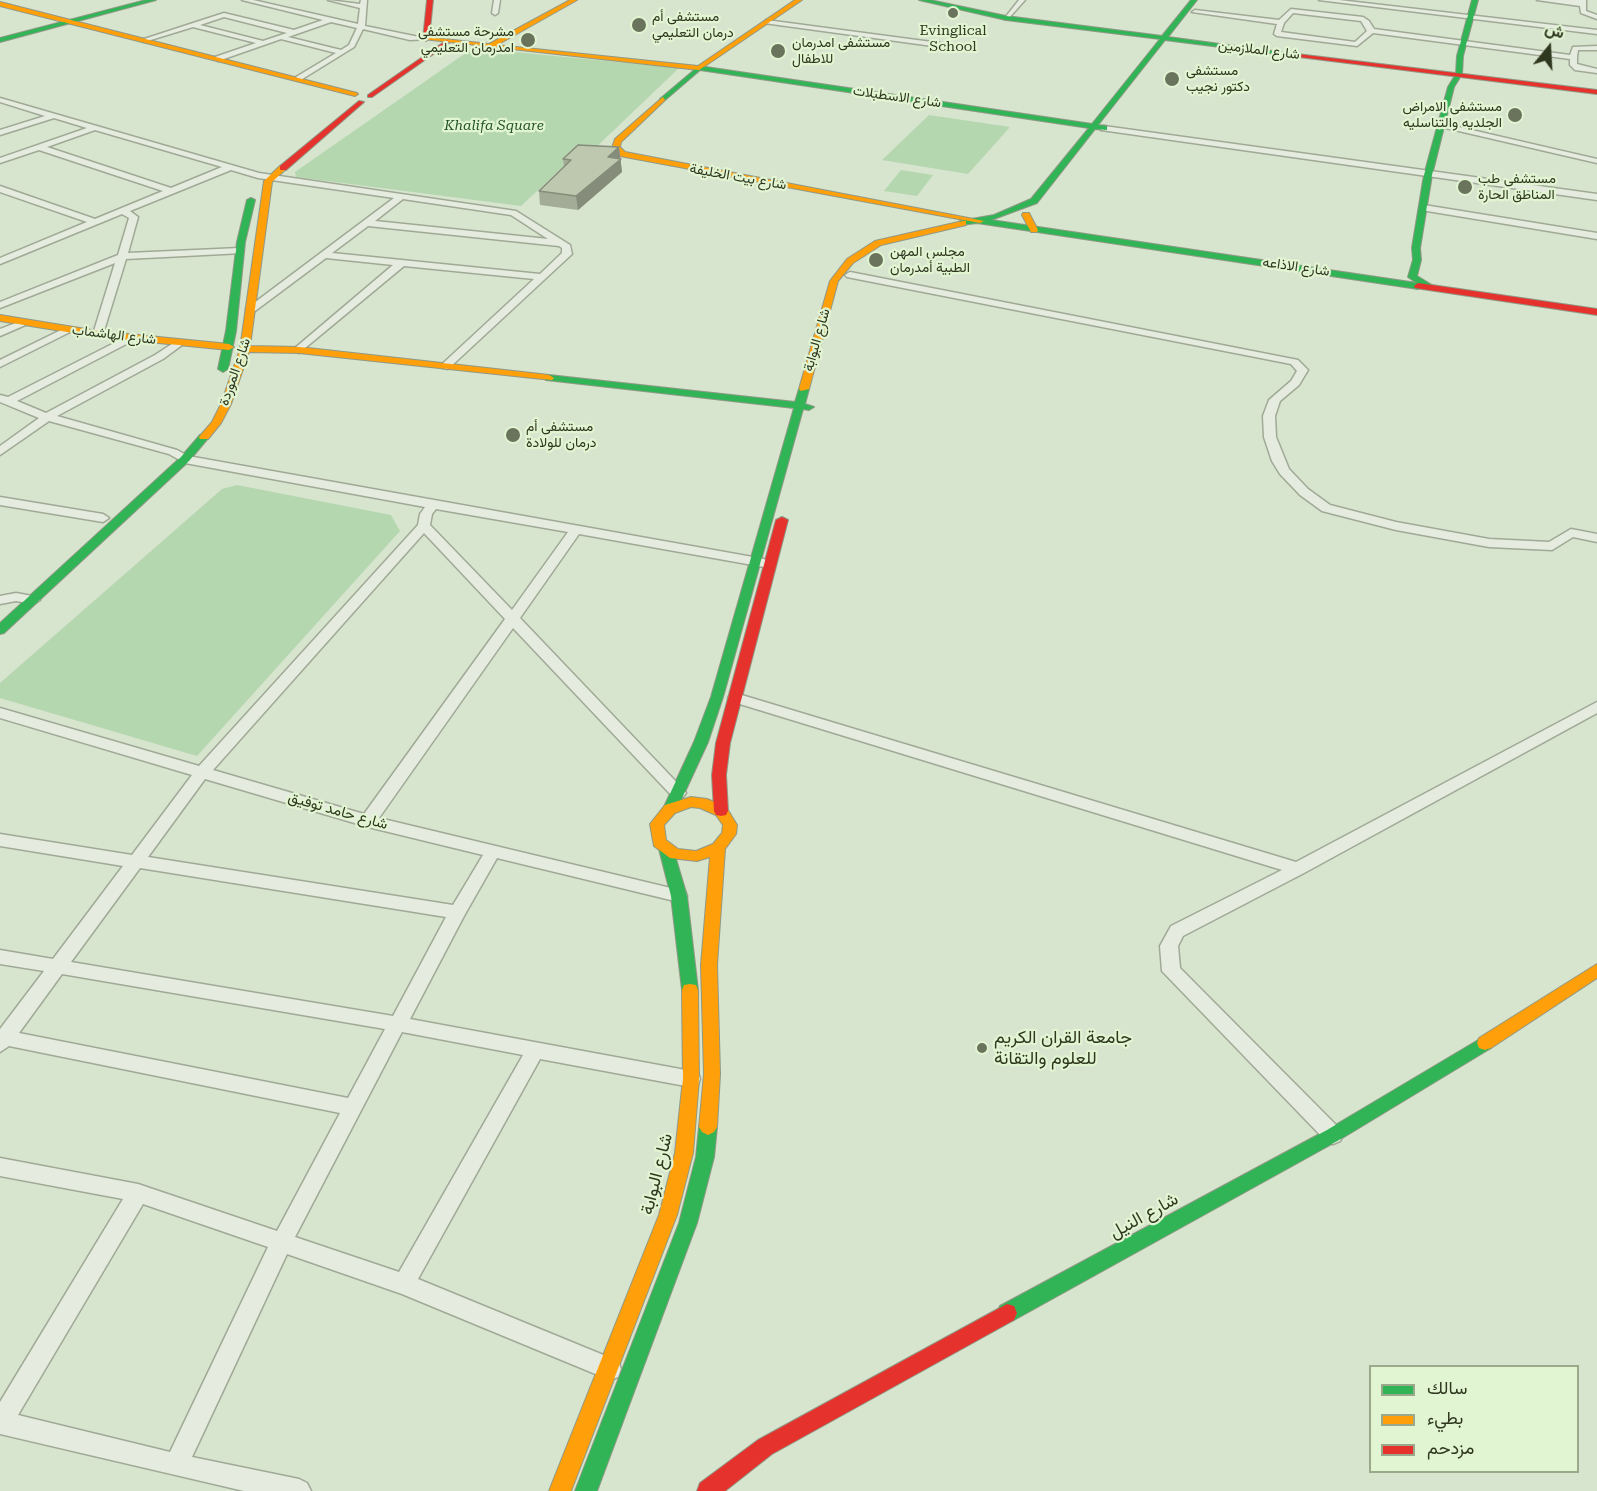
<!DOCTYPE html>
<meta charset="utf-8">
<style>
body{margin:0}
#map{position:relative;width:1597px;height:1491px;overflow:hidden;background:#d7e4ce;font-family:"Roboto Serif",Vazirmatn,serif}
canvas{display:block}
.legend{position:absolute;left:1369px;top:1365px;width:210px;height:108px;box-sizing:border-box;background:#e2f5d3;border:2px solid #9aa98b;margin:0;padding:8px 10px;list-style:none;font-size:18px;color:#2f381e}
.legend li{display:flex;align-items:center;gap:12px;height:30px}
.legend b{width:30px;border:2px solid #9aa98b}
.north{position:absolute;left:1519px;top:18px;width:60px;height:60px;-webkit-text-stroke:4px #e2f5d3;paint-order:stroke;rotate:18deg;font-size:16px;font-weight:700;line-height:24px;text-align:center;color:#2f381e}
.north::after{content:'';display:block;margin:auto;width:21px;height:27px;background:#2f381e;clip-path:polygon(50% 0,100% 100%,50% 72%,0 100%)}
</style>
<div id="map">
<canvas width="1597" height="1491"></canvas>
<ul class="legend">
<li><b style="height:8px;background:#30b455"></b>سالك</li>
<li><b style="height:8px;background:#ff9f0a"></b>بطيء</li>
<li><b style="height:8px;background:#e5322d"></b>مزدحم</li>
</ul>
<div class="north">ش</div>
</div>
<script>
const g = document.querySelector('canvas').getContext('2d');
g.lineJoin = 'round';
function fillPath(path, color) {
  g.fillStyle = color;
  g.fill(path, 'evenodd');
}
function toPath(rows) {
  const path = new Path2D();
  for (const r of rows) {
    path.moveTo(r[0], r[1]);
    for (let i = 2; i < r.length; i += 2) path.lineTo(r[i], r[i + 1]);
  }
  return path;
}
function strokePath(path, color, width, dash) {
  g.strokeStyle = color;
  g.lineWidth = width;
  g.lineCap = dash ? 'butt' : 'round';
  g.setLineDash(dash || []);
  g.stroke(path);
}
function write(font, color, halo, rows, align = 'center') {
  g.font = font + ' "Roboto Serif",Vazirmatn,serif';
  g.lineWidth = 4.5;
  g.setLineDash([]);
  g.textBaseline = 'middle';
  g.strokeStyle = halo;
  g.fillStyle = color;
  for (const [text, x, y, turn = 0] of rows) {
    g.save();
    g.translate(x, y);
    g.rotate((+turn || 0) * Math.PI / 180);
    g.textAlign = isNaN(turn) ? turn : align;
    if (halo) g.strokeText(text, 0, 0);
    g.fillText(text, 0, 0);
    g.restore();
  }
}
fillPath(toPath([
 [473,48,679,68,590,153,579,152,521,206,296,177,295,172],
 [929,115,1010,127,968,174,882,160],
 [901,170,933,175,917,196,884,191],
 [237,485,391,515,400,531,197,756,0,698,0,683,222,489]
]), '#b5d7b0');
const street = toPath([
 [242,0,253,0,358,24,360,8,328,0,360,4,361,0,367,0,365,26,429,39,410,40,363,29,354,47,299,81,296,77,336,53,281,39,218,61,215,57,256,43,193,27,144,42,141,40,224,13,294,30,323,20,242,0],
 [224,17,287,33,263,41,200,25,224,17],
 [331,22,357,28,349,45,341,50,288,37,331,22],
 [494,0,500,0,498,13,495,15,492,13,494,0],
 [1019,0,1025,0,1008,19,1004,19,1019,0],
 [1319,0,1339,0,1597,30,1597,34,1319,0],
 [1537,0,1586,0,1586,11,1597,15,1597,19,1581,13,1580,6,1537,0],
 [1291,9,1363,17,1369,21,1374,29,1570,55,1573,47,1597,46,1597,50,1578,50,1577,57,1577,64,1597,69,1597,73,1575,70,1570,65,1570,59,1373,33,1357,46,1277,36,1274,34,1277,24,1192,12,1195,10,1279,20,1291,9],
 [1293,13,1361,21,1367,31,1355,42,1281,32,1284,23,1293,13],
 [766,20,962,46,965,48,962,50,764,23,766,20],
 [0,98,259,173,516,211,570,245,572,254,448,369,439,367,534,279,404,266,299,353,294,350,295,348,393,265,326,258,255,311,246,309,394,198,258,178,231,170,130,211,138,217,128,253,240,248,243,249,243,253,126,259,103,334,94,336,93,334,115,263,0,308,0,302,118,255,129,218,122,214,0,264,0,258,87,222,0,192,0,186,95,219,163,191,39,150,0,163,0,158,87,128,54,118,0,135,0,130,45,116,0,102,0,98],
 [95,130,222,167,171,188,47,147,95,130],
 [403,199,511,215,548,239,375,221,403,199],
 [368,226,559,246,562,248,562,253,540,274,332,253,368,226],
 [1437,122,1597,159,1597,163,1437,126,1437,122],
 [1104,126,1597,194,1597,200,1101,130,1100,128,1104,126],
 [1424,205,1597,233,1597,239,1421,210,1421,206,1424,205],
 [850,272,1298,360,1308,370,1299,385,1280,401,1275,416,1276,437,1289,469,1308,489,1330,505,1396,522,1489,539,1549,542,1571,529,1597,534,1597,542,1573,537,1552,550,1489,547,1396,530,1322,511,1300,495,1280,474,1272,461,1264,437,1263,416,1269,400,1291,381,1297,371,1291,364,847,277,845,275,850,272],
 [21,321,30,323,0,336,0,329,21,321],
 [65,328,74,330,0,367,0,360,65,328],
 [130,335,135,338,134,340,17,401,46,413,155,355,178,340,183,343,182,345,163,359,57,416,177,450,188,456,764,559,770,563,764,567,579,534,520,618,683,789,686,793,683,797,673,797,513,628,379,818,679,890,685,891,687,896,685,901,679,902,497,858,464,916,410,1019,691,1071,698,1073,700,1079,698,1085,691,1087,540,1059,418,1279,618,1361,621,1369,618,1377,610,1380,402,1294,287,1254,192,1457,299,1479,307,1483,311,1491,244,1491,0,1434,0,1402,123,1199,0,1176,0,1158,138,1184,277,1231,340,1113,9,1046,0,1052,0,1029,44,971,0,964,0,950,53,959,123,866,0,846,0,834,132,855,192,775,0,718,0,708,199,766,418,525,420,514,425,507,185,463,169,454,49,421,0,455,0,446,39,418,0,402,0,395,8,397,130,335],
 [436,509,568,532,512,610,430,525,432,514,436,509],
 [424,533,505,619,364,814,213,770,424,533],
 [205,779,368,827,483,855,453,905,148,857,205,779],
 [140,868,446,917,393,1016,71,962,140,868],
 [62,974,385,1029,348,1098,19,1033,62,974],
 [402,1032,523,1055,399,1272,295,1237,402,1032],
 [143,1204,268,1247,170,1452,18,1415,143,1204],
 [0,497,103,514,109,518,103,522,0,505,0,497],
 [16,593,38,597,40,600,33,604,16,601,0,604,0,596,16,593],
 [735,693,1296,862,1597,702,1597,713,1304,873,1183,936,1178,946,1180,968,1340,1129,1343,1135,1340,1141,1333,1144,1326,1141,1162,971,1160,946,1171,926,1282,870,730,701,728,698,730,695,735,693]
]);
const fast = toPath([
 [146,0,156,0,0,42,0,38,146,0],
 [919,0,930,0,1006,16,1162,36,1191,0,1197,0,1168,37,1302,55,1299,57,1165,40,1098,125,1107,126,1107,130,1095,129,1037,203,991,220,1417,283,1408,277,1413,260,1412,248,1424,175,1448,87,1456,74,1457,56,1472,0,1478,0,1463,56,1462,74,1454,87,1432,175,1420,248,1421,260,1417,276,1435,287,1431,290,1422,286,1418,289,977,223,960,225,960,221,994,215,1031,199,1089,128,700,70,665,100,660,99,699,66,1092,124,1160,39,1006,20,919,0],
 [251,198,255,200,245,242,236,331,228,369,223,372,218,369,226,331,237,242,247,200,251,198],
 [549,375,795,402,799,389,804,386,809,389,805,404,814,407,809,410,803,409,723,697,708,742,677,809,675,813,670,814,665,813,663,809,694,742,711,697,794,408,546,380,544,378,549,375],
 [204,434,209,437,189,461,4,633,0,634,0,623,181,457,200,435,204,434],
 [666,844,671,845,673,849,687,896,698,990,696,995,690,996,684,995,682,990,671,896,659,849,661,845,666,844],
 [1485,1036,1491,1038,1493,1043,1491,1048,1339,1140,1014,1320,1007,1322,1000,1320,997,1313,1000,1306,1327,1130,1485,1036],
 [708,1119,714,1122,717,1127,714,1157,697,1223,597,1491,575,1491,679,1223,696,1157,699,1127,702,1122,708,1119]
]);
const slow = toPath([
 [570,0,577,0,497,45,698,66,795,0,802,0,699,70,423,39,426,37,489,44,570,0],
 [0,2,357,93,358,94,355,96,0,6,0,2],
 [663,97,665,100,621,142,620,147,625,152,984,221,980,223,620,156,612,148,615,139,663,97],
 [280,166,287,168,272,182,250,346,299,347,549,375,554,378,552,380,299,353,249,352,231,404,221,423,208,439,200,439,199,437,212,422,221,404,240,349,264,181,280,166],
 [1023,213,1029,213,1038,230,1037,232,1031,232,1022,215,1023,213],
 [963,221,966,221,966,225,881,245,853,263,838,281,809,389,801,391,799,389,830,281,847,259,875,241,963,221],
 [0,315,98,331,229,344,234,347,229,350,98,337,0,321,0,315],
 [691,797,707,799,726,807,737,825,736,834,725,849,717,965,720,1074,717,1127,714,1132,708,1135,702,1132,699,1127,704,1074,701,965,710,857,697,861,670,858,654,846,650,824,665,805,691,797],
 [691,807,700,808,716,815,723,825,722,833,713,844,696,851,678,849,666,840,664,825,675,813,691,807],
 [1597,964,1597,978,1491,1048,1485,1050,1479,1048,1477,1043,1479,1038,1597,964],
 [690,984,696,985,698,990,699,1079,693,1153,677,1215,571,1491,549,1491,659,1215,675,1153,683,1079,682,990,684,985,690,984]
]);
const jam = toPath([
 [427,0,433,0,429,39,426,41,423,39,427,0],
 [447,40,449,43,372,97,368,97,368,95,447,40],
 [1297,54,1597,90,1597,94,1299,57,1297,54],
 [359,101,364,102,286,170,280,170,280,166,359,101],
 [1418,283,1597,309,1597,315,1415,288,1414,286,1418,283],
 [782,517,788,520,730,743,726,775,728,811,726,815,721,816,716,815,714,811,712,775,716,743,776,520,782,517],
 [1007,1304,1014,1306,1017,1313,1014,1320,772,1454,725,1491,697,1491,700,1483,758,1440,1007,1304]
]);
strokePath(street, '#a0a996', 3);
strokePath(fast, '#909986', 2);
strokePath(slow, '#909986', 2);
strokePath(jam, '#909986', 2);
fillPath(street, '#e5ecdf');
fillPath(fast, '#30b455');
fillPath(slow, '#ff9f0a');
fillPath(jam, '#e5322d');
fillPath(toPath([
 [619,147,622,172,578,210,540,205,539,191,564,167,563,159]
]), '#a3ac96');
fillPath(toPath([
 [619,147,622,172,578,210,576,196,608,157]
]), '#858c7a');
const building = toPath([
 [578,145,619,147,608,157,621,159,576,196,539,191,571,160,563,159,578,145]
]);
fillPath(building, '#bec8af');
strokePath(building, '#858c7a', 1.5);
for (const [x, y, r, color] of [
 [953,13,6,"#6a745c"],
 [639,25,8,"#6a745c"],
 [528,40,8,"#6a745c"],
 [778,51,8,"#6a745c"],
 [1172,79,8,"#6a745c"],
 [1515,115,8,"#6a745c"],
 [1465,187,8,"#6a745c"],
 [876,260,8,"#6a745c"],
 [513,435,8,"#6a745c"],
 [982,1048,6,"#6a745c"]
]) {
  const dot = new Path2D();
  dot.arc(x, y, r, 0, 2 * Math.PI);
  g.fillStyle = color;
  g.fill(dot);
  strokePath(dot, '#e2f5d3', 2);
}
write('14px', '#2f381e', '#e2f5d3', [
 ["مستشفى أم",652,17],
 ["درمان التعليمي",652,33],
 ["Evinglical",953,31,"center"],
 ["School",953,47,"center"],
 ["مشرحة مستشفى",514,32,"right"],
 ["امدرمان التعليمي",514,48,"right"],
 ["مستشفى امدرمان",792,43],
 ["للاطفال",792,59],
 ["مستشفى",1186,71],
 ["دكتور نجيب",1186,87],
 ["مستشفى الامراض",1502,107,"right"],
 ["الجلديه والتناسليه",1502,123,"right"],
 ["مستشفى طب",1478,179],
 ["المناطق الحارة",1478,195],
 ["مجلس المهن",890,252],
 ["الطبية أمدرمان",890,268],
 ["مستشفى أم",526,427],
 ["درمان للولادة",526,443]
], 'left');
write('14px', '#2f381e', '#e2f5d3', [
 ["شارع الملازمين",1259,50,7],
 ["شارع الاسطبلات",897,97,8],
 ["شارع بيت الخليفة",738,177,10],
 ["شارع الاذاعه",1296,267,8],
 ["شارع الهاشماب",114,335,7],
 ["شارع البوابة",817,340,-74],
 ["شارع الموردة",235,372,-71]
]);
write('italic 14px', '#25542a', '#e2f5d3', [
 ["Khalifa Square",494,126]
]);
write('15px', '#2f381e', '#e2f5d3', [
 ["شارع حامد توفيق",338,811,16]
]);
write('18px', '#2f381e', '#e2f5d3', [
 ["جامعة القران الكريم",994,1038],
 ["للعلوم والتقانة",994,1059]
], 'left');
write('18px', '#2f381e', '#e2f5d3', [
 ["شارع البوابة",657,1174,-76],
 ["شارع النيل",1144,1216,-29]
]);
</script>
